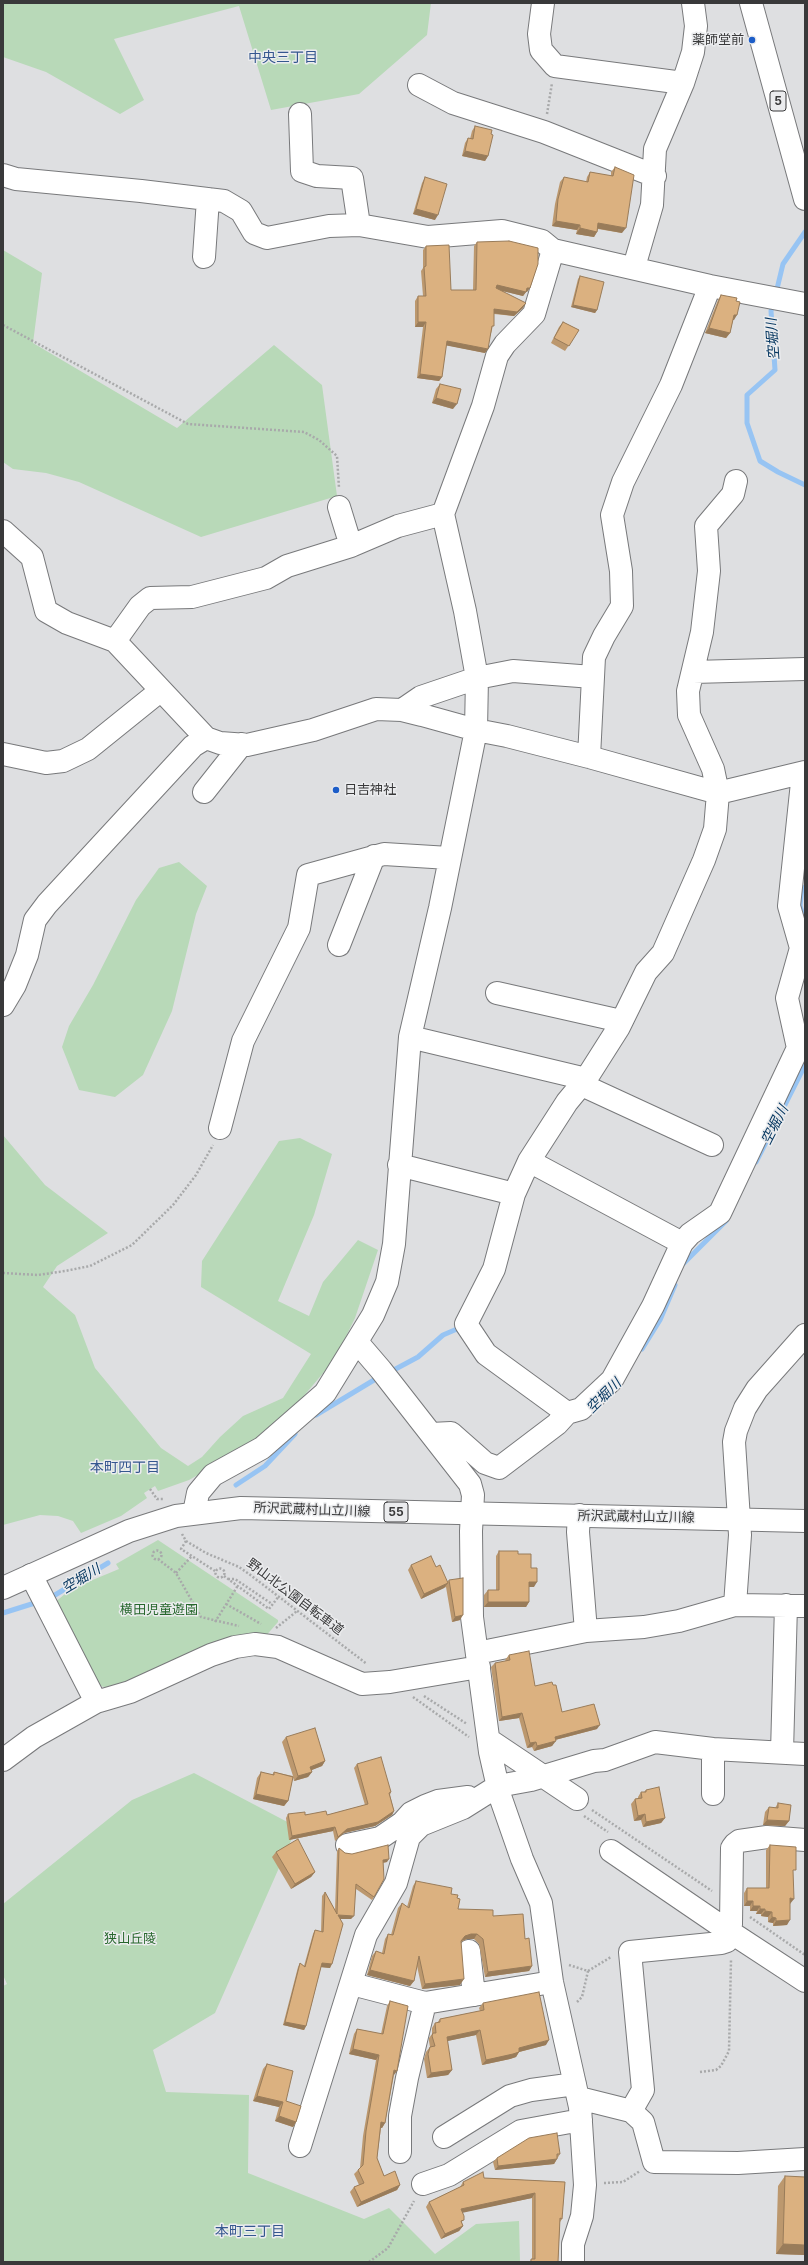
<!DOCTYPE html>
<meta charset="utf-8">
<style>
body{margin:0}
#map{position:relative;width:808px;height:2265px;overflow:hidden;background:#dedfe1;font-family:Inter,sans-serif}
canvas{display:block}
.frame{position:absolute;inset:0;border:4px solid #39393a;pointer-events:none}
</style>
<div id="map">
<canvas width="808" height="2265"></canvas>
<div class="frame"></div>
</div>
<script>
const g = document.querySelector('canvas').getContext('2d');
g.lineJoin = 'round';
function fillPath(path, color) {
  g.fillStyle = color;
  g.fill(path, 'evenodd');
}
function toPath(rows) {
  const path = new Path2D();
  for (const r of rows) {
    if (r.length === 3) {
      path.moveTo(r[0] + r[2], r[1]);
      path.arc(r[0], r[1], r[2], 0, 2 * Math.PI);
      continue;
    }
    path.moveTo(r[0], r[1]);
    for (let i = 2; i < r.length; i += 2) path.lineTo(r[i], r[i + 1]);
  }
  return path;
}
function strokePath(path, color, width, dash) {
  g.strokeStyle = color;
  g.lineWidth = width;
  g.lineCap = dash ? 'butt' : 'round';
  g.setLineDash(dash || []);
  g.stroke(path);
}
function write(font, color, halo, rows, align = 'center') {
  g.font = font + ' Inter,"Noto Sans JP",sans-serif';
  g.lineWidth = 3;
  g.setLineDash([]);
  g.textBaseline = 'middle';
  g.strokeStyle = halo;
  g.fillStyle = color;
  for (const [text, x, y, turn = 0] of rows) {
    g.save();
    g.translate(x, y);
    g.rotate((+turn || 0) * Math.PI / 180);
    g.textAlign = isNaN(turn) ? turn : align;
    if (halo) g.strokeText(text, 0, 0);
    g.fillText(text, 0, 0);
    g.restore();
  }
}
fillPath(toPath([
 [3,3,431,3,427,35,359,94,271,110,239,6,114,39,144,100,120,114,46,72,3,57],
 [3,250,42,273,33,343,177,428,274,345,322,385,337,496,201,537,79,482,46,473,13,469,3,462],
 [179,862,207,886,196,914,172,1011,143,1075,115,1097,79,1090,62,1047,69,1026,93,985,136,900,159,868],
 [3,1135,45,1185,108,1233,57,1266,43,1287,75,1315,95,1368,161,1448,188,1466,202,1457,220,1437,243,1416,283,1398,311,1354,201,1287,202,1261,279,1141,300,1138,332,1154,314,1215,278,1301,309,1316,323,1282,358,1240,378,1250,355,1318,335,1359,286,1417,254,1443,189,1480,158,1491,155,1486,144,1493,147,1498,121,1516,81,1533,73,1521,58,1516,40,1515,3,1525],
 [158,1540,278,1620,278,1622,264,1638,114,1689,100,1686,90,1676,54,1603,71,1589,119,1569,116,1564],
 [194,1773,297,1827,215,2013,153,2050,166,2092,249,2095,248,2173,364,2219,389,2208,435,2254,476,2224,519,2221,520,2262,3,2262,3,1986,7,1984,3,1975,3,1904,132,1800]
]), '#b8d9b8');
strokePath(toPath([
 [776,293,783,264,805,232],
 [773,303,771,311,775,370,747,395,747,423,760,461,778,472,805,485],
 [802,912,800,906,802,887],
 [756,1162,805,1065],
 [684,1263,726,1221],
 [642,1349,660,1320,675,1285],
 [390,1372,418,1357,443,1335,457,1329,461,1333],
 [316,1415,379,1377],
 [236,1485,265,1466,295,1434],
 [55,1595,108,1563],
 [3,1613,38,1602]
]), '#97c4f3', 5);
const minor = toPath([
 [543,3,539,34,541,50,555,66,683,83],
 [419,85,453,103,544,132,655,176],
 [300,114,302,171,317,176,352,178,359,225],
 [3,175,16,179,141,191,224,201,241,211,254,233,267,238,329,226,359,225,428,237,502,231,542,241,553,250,710,286,805,304],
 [204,257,208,199],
 [634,267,652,205,655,149,683,83,693,52,696,26,693,3],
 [339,507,351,546],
 [3,531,32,557,46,611,67,623,115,641,206,738,220,743,247,745,313,730,376,709,402,710,422,715,476,730,507,736,589,757,718,793,805,772],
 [115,641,140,606,150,598,192,597,266,578,287,566,351,546,398,526,443,514],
 [693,672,805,669],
 [402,710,421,697,477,678,513,671,593,677],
 [3,754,46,763,63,761,88,749,160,691],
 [589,757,594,657,604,636,622,606,621,571,612,515,623,482,671,385,710,286],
 [204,792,242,744],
 [339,945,374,856],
 [497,993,621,1021],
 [3,1005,15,985,27,955,35,920,47,904,193,746,206,738],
 [410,1037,586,1079],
 [582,1085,712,1145],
 [220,1128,243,1041,299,928,308,875,384,854,449,858],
 [529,1161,682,1243],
 [399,1165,514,1194],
 [357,1342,381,1370,470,1484,473,1495,471,1531,472,1617,490,1752,500,1796,522,1859,541,1903,552,1982,580,2107,585,2185,582,2216,573,2244,573,2262],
 [567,1413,486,1354,466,1324,494,1269,514,1194,529,1161,567,1102,586,1079,619,1027,646,972,663,953,704,860,715,829,718,793,713,769,689,715,688,691,702,632,709,571,706,526,733,494,736,481],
 [431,1434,451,1433,485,1463,499,1468,557,1424,567,1413,581,1409,612,1380,653,1306,682,1243,690,1234,720,1213,798,1048,787,998,801,948,789,906,803,773],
 [194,1513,198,1493,213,1475,262,1448,325,1393,373,1315,387,1282,394,1244,410,1037,440,908,476,730,477,678,465,611,443,514,483,406,497,356,505,344,534,314,553,250],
 [579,1515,578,1532,586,1631],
 [31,1575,96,1702],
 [735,1605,740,1535,734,1442,736,1431,745,1408,757,1389,805,1335],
 [477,1653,586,1631,644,1627,679,1621,735,1605,805,1606],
 [489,1740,577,1799],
 [782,1752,786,1605],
 [3,1760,34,1737,96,1702,130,1692,211,1655,235,1647,255,1644,278,1647,362,1684,390,1682,479,1667],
 [713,1794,713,1749],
 [347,1845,380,1838,402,1823,411,1813,425,1806,438,1801,468,1797],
 [611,1851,718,1924,805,1981],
 [469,1951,474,1995],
 [352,1984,425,2003,552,1982],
 [579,2098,631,2111,643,2122,654,2162,738,2163,805,2159],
 [631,2111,643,2090,630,1952,721,1943,727,1941,731,1924,732,1848,735,1844,739,1841,767,1837,805,1840],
 [444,2137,510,2096,531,2090,575,2084],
 [300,2146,366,1935,396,1883,409,1837,421,1825,463,1808,498,1786,531,1780,594,1761,605,1760,655,1742,713,1749,805,1754],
 [400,2152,400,2116,407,2078,425,2003],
 [423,2184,449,2175,521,2131,581,2120]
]);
const major = toPath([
 [751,3,805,199],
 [3,1588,129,1531,176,1516,241,1508,805,1521]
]);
strokePath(minor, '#78797b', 24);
strokePath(major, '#78797b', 24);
strokePath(toPath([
 [547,114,552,83],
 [3,325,188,424,304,432,319,440,337,456,339,488],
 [3,1273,38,1275,65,1271,90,1266,132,1245,173,1205,196,1175,213,1145],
 [150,1489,157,1499,163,1499],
 [182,1534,186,1541,206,1553,239,1567,249,1574,367,1664],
 [186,1541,181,1549,215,1571],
 [157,1555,4.5],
 [158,1559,176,1573,201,1617,239,1626],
 [220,1573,4.5],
 [176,1573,192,1556],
 [224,1576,269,1609,279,1596],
 [228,1579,235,1579,272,1604],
 [226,1604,261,1624],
 [215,1622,237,1587],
 [276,1628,297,1611],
 [424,1696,467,1724],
 [413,1697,469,1737],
 [592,1810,712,1891],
 [584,1816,608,1832],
 [750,1917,805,1955],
 [569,1965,588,1971,611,1957],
 [577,2002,582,1997,588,1971],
 [700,2072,716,2070,721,2066,729,2051,731,1960],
 [604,2183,623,2182,640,2171],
 [369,2262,388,2248,414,2201]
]), '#a8a9aa', 2.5, [2, 2]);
strokePath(minor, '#fff', 22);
strokePath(major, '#fff', 22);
fillPath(toPath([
 [475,126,488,156,485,161,462,156,465,143,468,138,470,139,472,131],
 [615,167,622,233,598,229,597,232,594,237,576,234,577,230,552,226,555,204,560,182,564,177,586,182,587,177,590,172,611,176,611,172],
 [425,177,435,220,413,214,422,183],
 [477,242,527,292,526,292,523,296,503,291,523,308,514,316,494,314,492,330,485,353,446,345,442,377,439,381,417,378,423,327,415,327,415,301,418,296,423,296,421,271,423,268,423,250,426,246,451,290,473,290,474,246],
 [580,276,597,310,595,313,571,307,578,279],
 [721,295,736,301,734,320,733,320,730,333,726,338,705,333,718,300],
 [563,322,579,330,565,351,551,343,559,327],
 [440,384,453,409,432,403,436,389],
 [499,1551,518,1554,531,1568,534,1587,529,1587,529,1602,526,1607,484,1607,484,1595,488,1590,496,1590,496,1556],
 [411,1565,436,1567,447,1582,449,1580,460,1620,452,1622,446,1587,444,1588,421,1599,408,1570],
 [509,1655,535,1686,553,1685,562,1712,597,1729,555,1740,552,1746,534,1751,532,1747,527,1748,519,1718,499,1721,491,1667,495,1663,506,1661,505,1660],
 [286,1737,325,1761,322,1766,311,1770,312,1772,308,1777,294,1781,293,1777,288,1801,284,1806,253,1799,257,1778,261,1772,272,1775,274,1772,293,1776,282,1742],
 [357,1764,391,1792,390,1795,394,1811,392,1815,375,1826,344,1833,335,1841,333,1831,289,1840,286,1818,288,1814,327,1815,365,1805,354,1768],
 [646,1790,665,1818,661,1823,643,1827,641,1820,634,1821,631,1804,635,1799,638,1798,638,1797,641,1792,644,1792],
 [778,1803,789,1821,785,1826,763,1825,765,1812,769,1807,775,1808],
 [770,1845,793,1873,790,1904,787,1925,773,1926,773,1923,768,1922,768,1917,761,1916,761,1914,756,1914,757,1911,750,1911,750,1906,744,1906,744,1893,747,1888,766,1888,766,1850],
 [339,1848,345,1853,387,1862,383,1863,374,1897,372,1900,356,1889,351,1919,340,1919,330,1968,321,1967,306,2026,304,2030,283,2025,298,1967,300,1963,304,1966,313,1934,315,1930,321,1932,322,1896,325,1892,335,1910,337,1851],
 [276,1852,315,1872,311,1877,291,1889,272,1857],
 [416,1881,451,1894,457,1898,458,1909,493,1916,525,1939,532,1966,529,1971,485,1977,479,1944,474,1939,467,1939,461,1942,460,1985,422,1989,417,1966,414,1981,410,1986,367,1975,372,1956,376,1951,382,1953,385,1939,388,1934,391,1935,398,1908,402,1903,407,1907,413,1886],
 [390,2001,394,2075,385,2123,382,2128,381,2128,377,2158,384,2176,400,2185,397,2190,357,2207,350,2192,354,2187,359,2185,354,2174,360,2168,363,2136,376,2060,349,2054,354,2034,357,2029,381,2034,387,2006],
 [483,2003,546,2045,519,2052,516,2057,510,2059,482,2065,476,2035,447,2041,452,2070,448,2075,427,2078,424,2059,426,2052,430,2047,429,2041,429,2038,432,2034,432,2028,435,2023,437,2023,440,2019,480,2011,479,2008],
 [267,2064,296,2122,293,2127,275,2121,279,2107,253,2101,263,2069],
 [560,2154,554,2164,495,2170,493,2162,497,2158],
 [785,2176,805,2255,776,2254,778,2186],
 [484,2178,565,2182,562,2219,560,2222,558,2262,529,2262,532,2259,532,2198,463,2212,462,2223,463,2226,459,2231,441,2239,426,2207,429,2202,460,2187,463,2182]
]), '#bc986e');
fillPath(toPath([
 [465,151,488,156,485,161,462,156],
 [416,209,438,215,435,220,413,214],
 [556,221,580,225,577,230,552,226],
 [598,223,626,228,622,233,595,228],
 [580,228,597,232,594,237,576,234],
 [497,285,527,288,530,288,527,292,526,292,523,296,494,289],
 [526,303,523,308,514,316,491,313,494,309],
 [573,305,597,310,595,313,571,307],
 [734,315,737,315,734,320,731,320],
 [418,322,426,322,423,327,415,327],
 [709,328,730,333,726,338,705,333],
 [447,341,488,349,485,353,444,345],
 [420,374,442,377,439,381,417,378],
 [436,398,457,404,453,409,432,403],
 [529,1582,537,1582,534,1587,526,1587],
 [448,1583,444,1588,421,1599,424,1594],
 [488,1602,529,1602,526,1607,484,1607],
 [463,1615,460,1620,452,1622,455,1617],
 [522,1713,519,1718,499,1721,502,1717],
 [600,1725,597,1729,551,1741,555,1737],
 [556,1741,552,1746,534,1751,537,1746],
 [536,1742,532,1747,527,1748,530,1743],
 [325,1761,322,1766,307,1772,310,1767],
 [312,1772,308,1777,294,1781,298,1776],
 [256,1794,288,1801,284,1806,253,1799],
 [394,1811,392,1815,375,1826,344,1833,335,1841,338,1837,347,1829],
 [645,1814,641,1820,634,1821,638,1816],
 [665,1818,661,1823,643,1827,646,1822],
 [767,1820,789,1821,785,1826,763,1825],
 [335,1827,333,1831,289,1840,292,1836],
 [389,1859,387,1862,380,1863,383,1860],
 [315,1872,311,1877,291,1889,295,1884],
 [790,1898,794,1899,790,1904],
 [747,1901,753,1901,750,1906,744,1906],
 [753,1906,760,1906,757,1911,750,1911],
 [760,1909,765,1909,761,1914,756,1914],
 [765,1911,772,1912,768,1917,761,1916],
 [338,1915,354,1916,351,1919,336,1919],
 [772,1917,776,1918,773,1923,768,1922],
 [790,1920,787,1925,773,1926,776,1921],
 [471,1934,477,1934,474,1939,467,1939,461,1941,465,1936],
 [322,1963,332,1964,330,1968,320,1967],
 [532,1966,529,1971,485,1977,488,1972],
 [370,1970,414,1981,410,1986,367,1975],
 [464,1979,460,1985,422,1989,425,1984],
 [285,2022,306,2026,304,2030,283,2025],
 [480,2030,476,2035,443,2042,447,2037],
 [549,2040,546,2045,519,2052,516,2057,510,2059,482,2065,486,2060,519,2048],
 [353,2049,379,2055,376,2060,349,2054],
 [394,2070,397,2071,394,2075,391,2075],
 [452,2070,448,2075,427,2078,431,2073],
 [257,2096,283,2102,279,2107,253,2101],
 [279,2116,296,2122,293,2127,275,2121],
 [381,2122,385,2123,382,2128,378,2127],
 [557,2159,554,2164,495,2170,498,2166],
 [400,2185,397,2190,357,2207,361,2202],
 [535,2193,532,2198,457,2214,461,2209],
 [463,2226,459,2231,441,2239,445,2234],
 [783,2244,805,2245,805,2255,776,2254]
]), '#997c5a');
const building = toPath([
 [475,126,492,130,491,134,493,135,488,156,465,151,468,138,473,139,475,126],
 [615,167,634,175,626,228,598,223,597,232,580,228,580,225,556,221,558,199,564,177,588,182,590,172,613,176,615,167],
 [425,177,447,184,438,215,416,209,425,177],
 [509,241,538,248,538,264,530,288,527,288,526,292,497,285,496,288,526,303,517,312,494,309,494,326,492,326,488,349,447,341,442,377,420,374,426,322,418,322,418,296,426,296,424,267,426,266,426,246,449,245,451,290,476,290,477,242,509,241],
 [580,276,604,282,597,310,573,305,580,276],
 [721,295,737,298,736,301,740,302,737,315,734,315,730,333,709,328,721,295],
 [563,322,579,330,569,346,554,338,563,322],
 [440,384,461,389,457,404,436,398,440,384],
 [499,1551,518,1551,518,1554,531,1554,531,1568,537,1568,537,1582,529,1582,529,1602,488,1602,488,1590,499,1590,499,1551],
 [431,1556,436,1567,440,1565,448,1583,424,1594,411,1565,431,1556],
 [463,1578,463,1615,455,1617,449,1580,463,1578],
 [529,1651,535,1686,552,1682,553,1685,556,1685,562,1712,594,1704,600,1725,555,1737,556,1741,537,1746,536,1742,530,1743,522,1713,502,1717,495,1663,510,1660,509,1655,529,1651],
 [315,1728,325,1761,310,1767,312,1772,298,1776,286,1737,315,1728],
 [381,1757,391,1792,389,1793,394,1811,378,1822,347,1829,338,1837,335,1827,292,1836,288,1814,305,1812,305,1815,326,1811,327,1815,368,1804,357,1764,381,1757],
 [261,1772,274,1775,274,1772,293,1777,288,1801,256,1794,261,1772],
 [659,1787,665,1818,646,1822,645,1814,638,1816,635,1799,642,1798,641,1792,646,1792,646,1790,659,1787],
 [778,1803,791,1805,789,1821,767,1820,769,1807,778,1808,778,1803],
 [298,1839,315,1872,295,1884,276,1852,298,1839],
 [388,1845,389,1859,383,1860,384,1879,374,1897,356,1884,354,1916,338,1915,343,1924,332,1964,322,1963,306,2026,285,2022,300,1963,305,1967,315,1930,323,1932,325,1892,337,1914,339,1848,345,1853,352,1854,388,1845],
 [770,1845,796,1847,796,1870,793,1870,794,1899,790,1898,790,1920,776,1921,776,1918,772,1917,772,1912,765,1911,765,1909,760,1909,760,1906,753,1906,753,1901,747,1901,747,1888,769,1888,770,1845],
 [416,1881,452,1888,451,1894,458,1895,457,1898,460,1899,458,1909,493,1910,493,1916,523,1914,525,1939,529,1938,532,1966,488,1972,483,1939,477,1934,471,1934,465,1936,461,1941,464,1979,425,1984,419,1956,414,1981,370,1970,376,1951,384,1954,388,1934,393,1935,402,1903,409,1908,416,1881],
 [539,1992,549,2040,519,2048,519,2052,513,2054,486,2060,480,2030,447,2037,452,2070,431,2073,428,2054,430,2047,435,2046,432,2036,433,2033,436,2033,435,2023,440,2022,440,2019,484,2010,483,2003,539,1992],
 [390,2001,408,2006,397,2071,394,2070,385,2123,381,2122,377,2158,384,2176,395,2171,400,2185,361,2202,354,2187,364,2183,358,2170,363,2165,366,2131,379,2055,353,2049,357,2029,383,2034,390,2001],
 [267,2064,293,2071,286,2101,301,2106,296,2122,279,2116,283,2102,257,2096,267,2064],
 [557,2133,560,2154,557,2154,557,2159,498,2166,497,2158,529,2138,557,2133],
 [483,2172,484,2178,565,2182,562,2219,560,2218,558,2262,531,2262,531,2259,535,2259,535,2193,461,2209,464,2216,464,2220,461,2221,463,2226,445,2234,429,2202,464,2185,463,2182,483,2172],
 [785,2176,805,2177,805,2245,783,2244,785,2176]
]);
fillPath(building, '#dbb180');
strokePath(building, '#997c5a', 1);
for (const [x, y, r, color] of [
 [752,40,4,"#1c5dc8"],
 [336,790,4,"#1c5dc8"]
]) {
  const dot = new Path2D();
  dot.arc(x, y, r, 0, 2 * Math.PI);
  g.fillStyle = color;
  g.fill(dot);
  strokePath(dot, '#ebecee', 1.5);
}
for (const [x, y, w] of [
 [778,101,16],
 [396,1512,24]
]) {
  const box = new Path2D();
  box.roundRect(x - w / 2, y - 10, w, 20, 3);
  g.fillStyle = '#ebecee';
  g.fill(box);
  strokePath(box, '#39393a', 1);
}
write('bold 12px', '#39393a', null, [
 ["5",778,101],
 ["55",396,1512]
]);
write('13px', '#39393a', '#ebecee', [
 ["薬師堂前",744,40],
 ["日吉神社",344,790,"left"]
], 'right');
write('13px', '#39393a', '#ebecee', [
 ["所沢武蔵村山立川線",312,1510,2],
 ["所沢武蔵村山立川線",636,1517,1],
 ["野山北公園自転車道",295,1597,37]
]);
write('13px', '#27672d', '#ebecee', [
 ["横田児童遊園",159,1610],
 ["狭山丘陵",130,1939]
]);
write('14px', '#35578f', '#ebecee', [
 ["中央三丁目",283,58],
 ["本町四丁目",125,1468],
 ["本町三丁目",250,2232]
]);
write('italic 14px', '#02345e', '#ebecee', [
 ["空堀川",773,339,-94],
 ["空堀川",775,1125,-63],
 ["空堀川",604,1396,-45],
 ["空堀川",81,1579,-31]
]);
</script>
